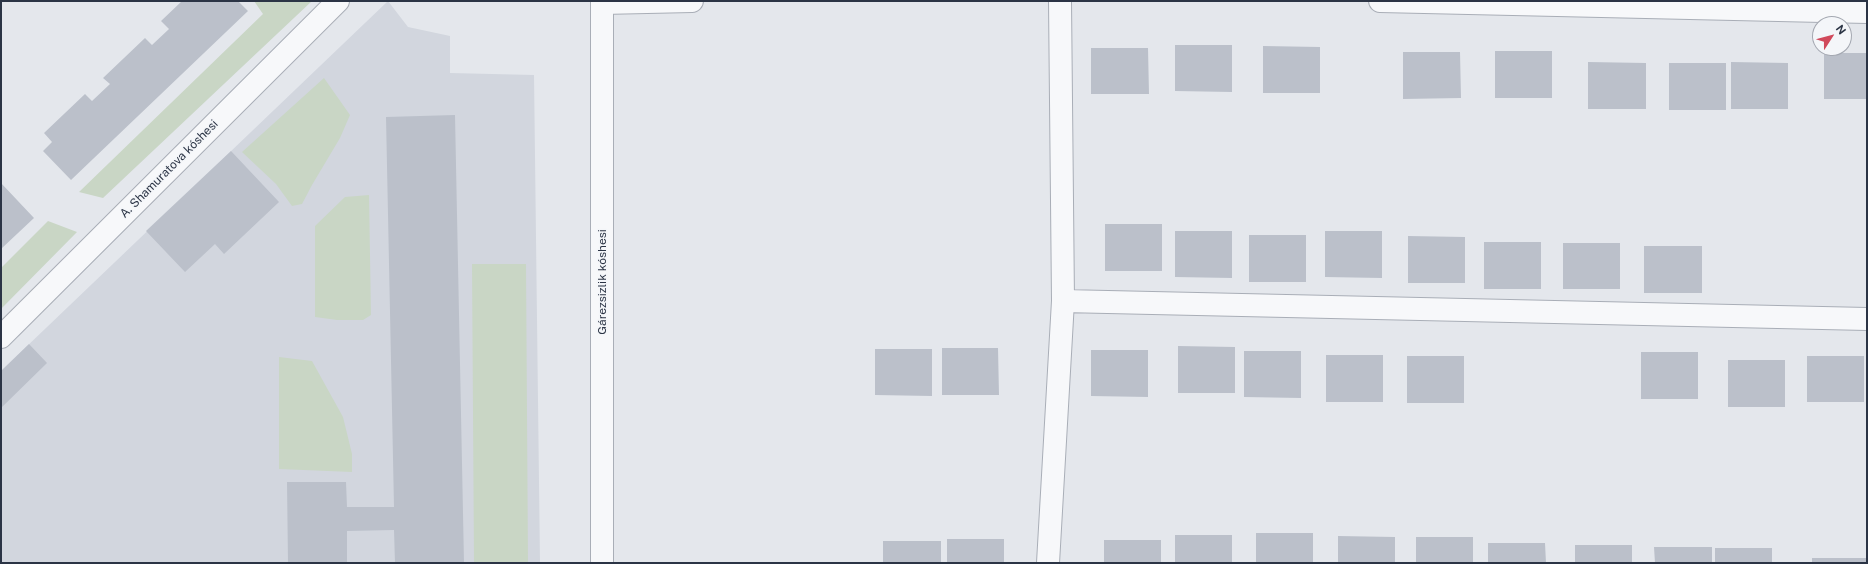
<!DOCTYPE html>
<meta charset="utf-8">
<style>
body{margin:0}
#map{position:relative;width:1868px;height:564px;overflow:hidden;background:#e4e7ec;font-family:"Public Sans",sans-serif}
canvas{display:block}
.frame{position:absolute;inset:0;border:2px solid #2b3445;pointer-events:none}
.north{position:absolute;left:1812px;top:16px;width:40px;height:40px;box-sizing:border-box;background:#f4f6f9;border:1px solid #a4a8b1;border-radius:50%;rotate:54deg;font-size:11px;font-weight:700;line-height:16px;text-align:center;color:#2b3445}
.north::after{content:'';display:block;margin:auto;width:14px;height:18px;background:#d1495b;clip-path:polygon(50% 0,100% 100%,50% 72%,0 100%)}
</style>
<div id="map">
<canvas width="1868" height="564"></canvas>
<div class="frame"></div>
<div class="north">N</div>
</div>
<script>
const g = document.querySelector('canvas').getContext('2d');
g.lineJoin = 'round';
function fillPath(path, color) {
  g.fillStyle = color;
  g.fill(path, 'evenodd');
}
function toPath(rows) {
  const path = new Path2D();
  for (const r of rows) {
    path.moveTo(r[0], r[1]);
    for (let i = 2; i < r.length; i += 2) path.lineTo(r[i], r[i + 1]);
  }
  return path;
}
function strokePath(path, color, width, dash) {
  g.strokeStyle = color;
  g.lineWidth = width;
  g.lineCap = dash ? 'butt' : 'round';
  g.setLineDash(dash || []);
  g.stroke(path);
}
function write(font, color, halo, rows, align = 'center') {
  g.font = font + ' "Public Sans",sans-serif';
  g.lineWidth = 3;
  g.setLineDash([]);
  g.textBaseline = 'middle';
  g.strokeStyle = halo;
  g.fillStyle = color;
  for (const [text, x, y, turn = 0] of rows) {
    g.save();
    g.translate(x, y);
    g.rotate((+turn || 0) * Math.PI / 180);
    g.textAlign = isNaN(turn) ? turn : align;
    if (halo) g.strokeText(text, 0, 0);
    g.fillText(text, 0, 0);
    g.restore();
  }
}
fillPath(toPath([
 [388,1,408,27,450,36,450,73,534,75,540,563,1,563,1,371]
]), '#d2d6de');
fillPath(toPath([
 [254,1,312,1,103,198,79,192,263,14],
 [324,78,350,115,340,138,312,185,302,204,292,206,276,184,242,152],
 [369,195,371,315,363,320,337,320,315,317,315,226,345,197],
 [48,221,77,232,1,309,1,268],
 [472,264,526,264,528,563,474,563],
 [279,357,312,361,343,417,352,454,352,472,279,469]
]), '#c9d6c5');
fillPath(toPath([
 [182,1,238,1,248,11,71,180,43,151,52,142,44,133,85,94,92,101,110,84,103,78,145,38,152,45,169,29,161,21],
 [1175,45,1232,45,1232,92,1175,91],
 [1263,46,1320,47,1320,93,1263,93],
 [1091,48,1148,48,1149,94,1091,94],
 [1495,51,1552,51,1552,98,1495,98],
 [1403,52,1460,52,1461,98,1403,99],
 [1824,53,1867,53,1867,99,1824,99],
 [1588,62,1646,63,1646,109,1588,109],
 [1731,62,1788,63,1788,109,1731,109],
 [1669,63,1726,63,1726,110,1669,110],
 [455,115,464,563,395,563,394,530,347,531,347,563,288,563,287,482,346,482,347,507,394,507,386,117],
 [231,151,279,202,224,254,215,244,185,272,146,231],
 [1,183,34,218,1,249],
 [1105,224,1162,224,1162,271,1105,271],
 [1175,231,1232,231,1232,278,1175,277],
 [1325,231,1382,231,1382,278,1325,277],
 [1249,235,1306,235,1306,282,1249,282],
 [1408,236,1465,237,1465,283,1408,283],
 [1484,242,1541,242,1541,289,1484,289],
 [1563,243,1620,243,1620,289,1563,289],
 [1644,246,1702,246,1702,293,1644,293],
 [29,344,47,363,1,408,1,371],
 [1178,346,1235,347,1235,393,1178,393],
 [942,348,998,348,999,395,942,395],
 [875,349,932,349,932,396,875,395],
 [1091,350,1148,350,1148,397,1091,396],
 [1244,351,1301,351,1301,398,1244,397],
 [1641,352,1698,352,1698,399,1641,399],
 [1326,355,1383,355,1383,402,1326,402],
 [1407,356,1464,356,1464,403,1407,403],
 [1807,356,1864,356,1864,402,1807,402],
 [1728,360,1785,360,1785,407,1728,407],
 [1256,533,1313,533,1313,563,1256,563],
 [1175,535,1232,535,1232,563,1175,563],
 [1338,536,1395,537,1395,563,1338,563],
 [1416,537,1473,537,1473,563,1416,563],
 [947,539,1004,539,1004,563,947,563],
 [1104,540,1161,540,1161,563,1104,563],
 [883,541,941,541,941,563,883,563],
 [1488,543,1545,543,1546,563,1488,563],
 [1575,545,1632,545,1632,563,1575,563],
 [1654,547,1712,547,1712,563,1655,563],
 [1715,548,1772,548,1772,563,1715,563],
 [1812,558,1867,558,1867,563,1812,563]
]), '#bbc0ca');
const minor = toPath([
 [1380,1,1867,12],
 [602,3,692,1],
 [1063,301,1867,319],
 [1,337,338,1],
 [1048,563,1063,301,1060,1]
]);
const tertiary = toPath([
 [602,1,602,563]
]);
strokePath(minor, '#a9aeb7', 24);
strokePath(tertiary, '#a9aeb7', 24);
strokePath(minor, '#f7f8fa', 22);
strokePath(tertiary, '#f7f8fa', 22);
write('12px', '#2b3445', '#f4f6f9', [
 ["A. Shamuratova kóshesi",169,169,-45],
 ["Gárezsizlik kóshesi",602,282,-90]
]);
</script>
